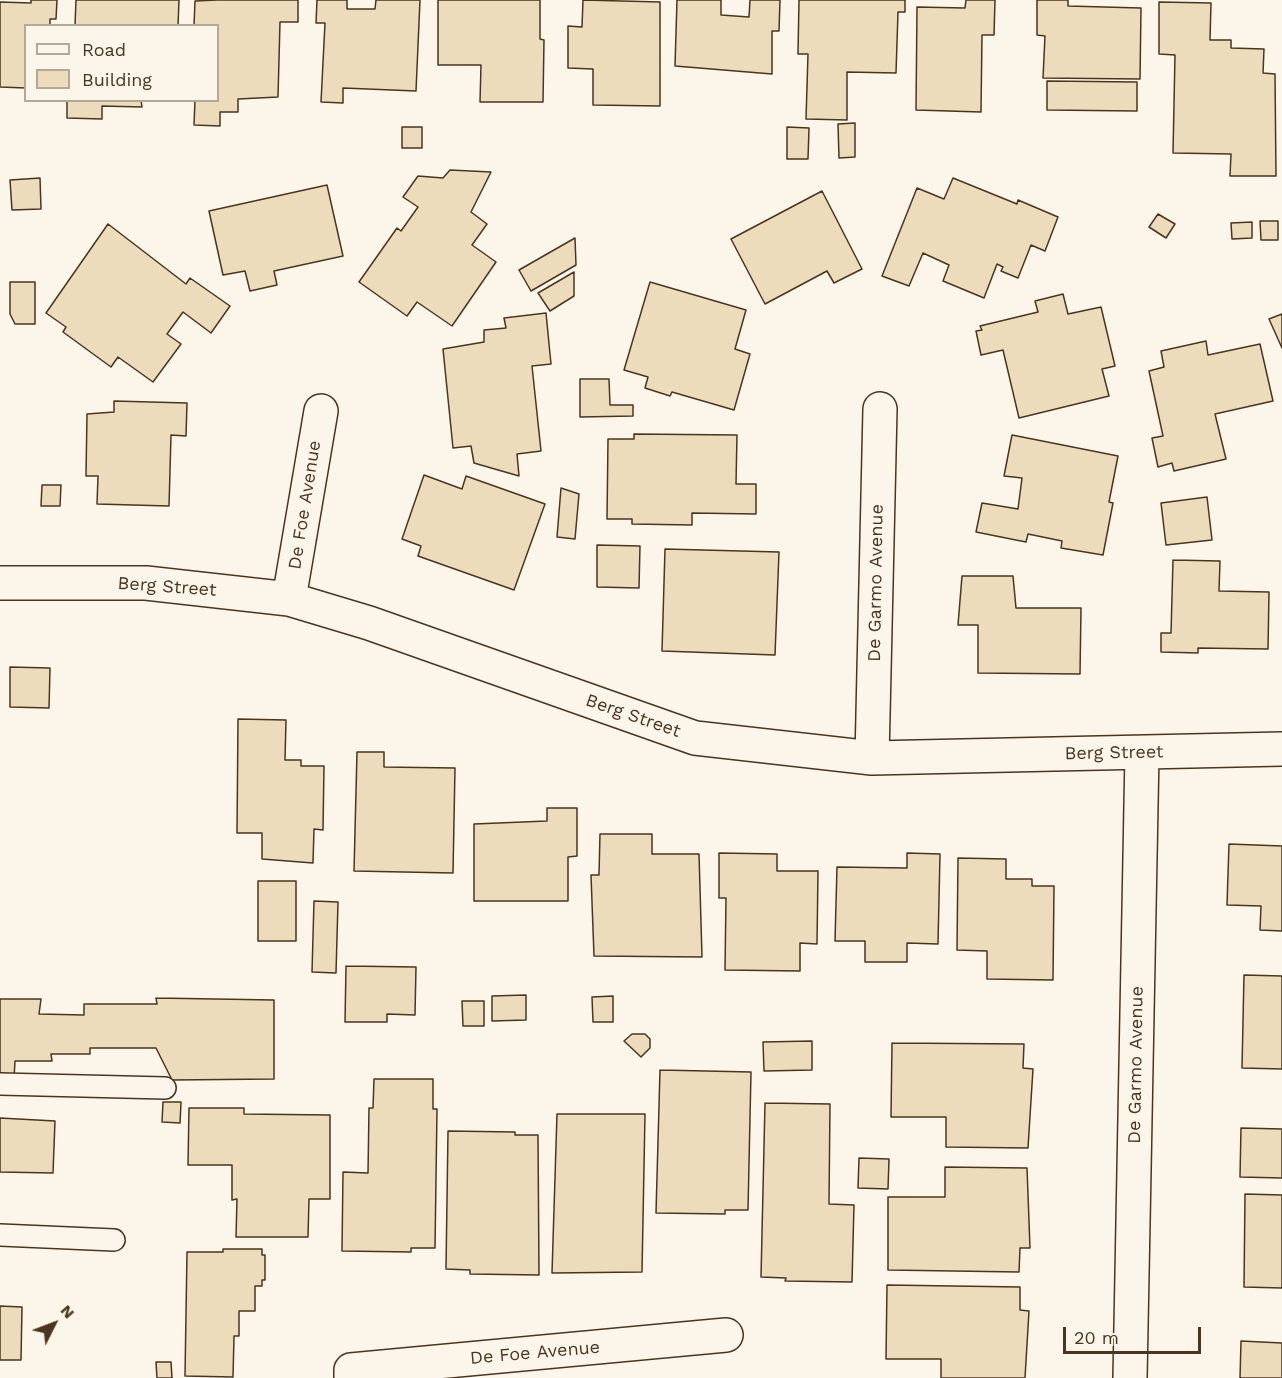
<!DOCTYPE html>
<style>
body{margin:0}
#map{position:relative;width:1282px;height:1378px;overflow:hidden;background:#fbf6e9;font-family:"Work Sans",sans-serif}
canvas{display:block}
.legend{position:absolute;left:24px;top:24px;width:195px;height:78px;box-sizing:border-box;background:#fbf6e9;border:2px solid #b4a999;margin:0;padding:8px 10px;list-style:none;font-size:18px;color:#4a3520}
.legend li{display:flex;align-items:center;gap:12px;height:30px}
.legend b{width:30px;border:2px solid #b4a999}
.north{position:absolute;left:24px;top:1294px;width:60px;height:60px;-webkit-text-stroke:4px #fbf6e9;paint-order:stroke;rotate:48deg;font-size:16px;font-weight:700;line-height:24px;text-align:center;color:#4a3520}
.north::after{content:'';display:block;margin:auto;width:21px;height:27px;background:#4a3520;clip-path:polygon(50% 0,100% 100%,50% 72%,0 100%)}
.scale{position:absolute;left:1063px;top:1327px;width:138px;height:27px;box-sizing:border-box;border:3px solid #4a3520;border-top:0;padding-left:8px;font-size:18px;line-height:21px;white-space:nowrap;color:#4a3520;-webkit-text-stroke:4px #fbf6e9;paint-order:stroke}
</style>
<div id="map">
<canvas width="1282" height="1378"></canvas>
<ul class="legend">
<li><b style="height:8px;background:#fbf6e9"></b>Road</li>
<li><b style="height:16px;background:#ecdcbc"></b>Building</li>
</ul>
<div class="north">N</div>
<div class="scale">20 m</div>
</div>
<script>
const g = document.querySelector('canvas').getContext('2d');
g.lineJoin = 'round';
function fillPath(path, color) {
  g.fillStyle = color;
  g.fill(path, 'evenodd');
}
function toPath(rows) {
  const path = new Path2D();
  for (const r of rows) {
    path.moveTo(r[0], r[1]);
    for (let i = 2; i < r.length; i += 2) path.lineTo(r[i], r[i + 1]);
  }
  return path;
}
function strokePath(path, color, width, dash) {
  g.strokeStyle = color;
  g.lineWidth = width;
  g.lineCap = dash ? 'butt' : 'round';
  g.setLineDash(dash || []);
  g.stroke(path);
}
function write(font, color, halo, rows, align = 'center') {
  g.font = font + ' "Work Sans",sans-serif';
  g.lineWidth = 4.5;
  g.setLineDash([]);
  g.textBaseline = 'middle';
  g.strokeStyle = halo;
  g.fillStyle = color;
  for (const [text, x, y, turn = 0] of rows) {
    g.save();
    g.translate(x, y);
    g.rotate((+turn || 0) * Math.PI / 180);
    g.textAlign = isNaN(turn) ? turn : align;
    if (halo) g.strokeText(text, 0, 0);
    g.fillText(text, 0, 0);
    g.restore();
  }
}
const building = toPath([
 [31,0,57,0,56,19,50,19,50,26,26,26,26,88,0,87,0,2,31,3,31,0],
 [76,0,179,0,178,26,75,26,76,0],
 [217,0,298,0,298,22,280,22,278,97,238,99,238,112,220,112,220,126,194,125,195,100,218,100,218,26,194,26,195,1,217,0],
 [317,0,347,0,347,9,375,9,376,0,420,0,416,91,343,88,343,103,321,102,325,23,316,23,317,0],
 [438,0,540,0,540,39,544,40,543,102,480,102,481,65,438,65,438,0],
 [583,0,660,2,660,106,593,105,593,69,568,68,568,26,582,27,583,0],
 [677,0,721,0,721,15,749,17,750,0,780,0,779,31,772,31,772,74,675,66,677,0],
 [799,0,905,0,905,12,898,12,896,73,847,72,847,120,806,119,808,54,798,54,799,0],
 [966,0,995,0,994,35,982,35,981,112,916,110,917,7,965,8,966,0],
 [1037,0,1068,0,1068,6,1141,8,1140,79,1043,78,1045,36,1037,35,1037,0],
 [1159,2,1211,3,1210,40,1231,40,1231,48,1264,49,1263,73,1275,74,1276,176,1230,176,1231,154,1173,153,1175,55,1159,54,1159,2],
 [1047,81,1137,82,1137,111,1047,110,1047,81],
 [67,100,141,100,142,107,102,106,102,119,67,118,67,100],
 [855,123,855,157,839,158,838,124,855,123],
 [402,127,422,127,422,148,402,148,402,127],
 [787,127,809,128,808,159,787,159,787,127],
 [450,170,491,172,471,212,487,224,472,245,496,262,452,326,417,302,407,316,359,282,397,228,401,231,418,207,403,197,418,176,443,178,450,170],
 [40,178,41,209,12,210,10,180,40,178],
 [953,178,1017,204,1018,200,1058,217,1045,251,1031,245,1018,278,1001,271,1003,267,997,264,984,298,943,281,949,265,923,253,909,286,882,276,917,188,944,199,953,178],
 [327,185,343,256,274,271,277,285,250,291,245,271,223,275,209,211,327,185],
 [822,191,862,269,834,283,827,271,765,304,731,239,822,191],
 [1158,214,1175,224,1166,238,1149,227,1158,214],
 [1260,221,1278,221,1278,240,1261,240,1260,221],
 [1252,222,1252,238,1232,239,1231,223,1252,222],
 [108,224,186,284,190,278,230,306,211,333,183,312,167,334,181,344,153,382,118,357,111,367,63,332,66,327,46,313,108,224],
 [575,238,576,265,531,291,519,270,575,238],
 [574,272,574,296,550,311,538,293,574,272],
 [10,282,35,282,35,324,15,324,10,314,10,282],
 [650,282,746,310,735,349,750,354,734,410,672,392,670,396,645,388,648,377,624,370,650,282],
 [1063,294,1068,314,1101,307,1115,366,1102,369,1109,396,1019,418,1003,350,981,355,976,331,982,330,980,326,1038,312,1035,301,1063,294],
 [546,313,551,364,532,366,541,451,517,454,519,476,474,463,471,446,453,448,443,349,484,342,484,330,506,328,504,318,546,313],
 [1282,314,1282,348,1269,319,1282,314],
 [1206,341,1208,355,1260,344,1273,401,1215,414,1226,459,1174,471,1172,463,1158,467,1152,438,1163,436,1149,371,1164,367,1161,351,1206,341],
 [580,379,609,379,610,405,633,405,633,416,580,417,580,379],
 [114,401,187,403,186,436,171,435,169,506,97,504,98,476,86,476,87,414,114,412,114,401],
 [634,434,737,435,736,484,756,484,756,514,692,513,692,525,632,524,632,519,607,519,608,439,634,439,634,434],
 [1012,435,1118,456,1109,502,1113,503,1103,555,1061,548,1062,541,1028,534,1026,542,976,532,982,503,1018,509,1022,478,1004,476,1012,435],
 [424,475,462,489,466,476,545,504,514,590,418,556,421,546,402,539,424,475],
 [42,485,61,485,60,506,41,506,42,485],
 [561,488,579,494,575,539,557,537,561,488],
 [1207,497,1212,540,1166,545,1161,503,1207,497],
 [597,545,640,546,639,588,597,587,597,545],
 [665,549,779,552,775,655,662,651,665,549],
 [1173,560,1220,561,1219,591,1269,592,1268,649,1198,648,1198,653,1161,652,1161,633,1171,633,1173,560],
 [962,576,1013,576,1016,608,1081,608,1080,674,978,673,978,625,958,625,962,576],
 [10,667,50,668,49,708,10,707,10,667],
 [238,719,286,720,285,760,301,760,301,766,324,766,323,830,314,829,313,863,262,859,262,833,237,833,238,719],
 [357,752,384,752,384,767,455,768,453,873,354,871,357,752],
 [547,808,577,808,577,856,568,857,568,901,474,901,474,824,547,821,547,808],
 [600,834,652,834,652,854,699,854,702,957,594,956,591,875,599,875,600,834],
 [1229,844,1282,846,1282,931,1260,930,1261,906,1227,905,1229,844],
 [719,853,777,854,777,871,818,871,817,944,800,943,800,971,725,970,726,898,719,898,719,853],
 [907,853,940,854,938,944,907,943,907,962,865,962,865,941,835,941,837,867,907,868,907,853],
 [958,858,1006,859,1006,879,1032,879,1032,886,1054,886,1053,980,987,979,987,951,957,950,958,858],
 [258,881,296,881,296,941,258,941,258,881],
 [314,901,338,902,336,973,312,972,314,901],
 [346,966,416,967,415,1015,387,1014,387,1022,345,1022,346,966],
 [1244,975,1282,976,1282,1069,1242,1068,1244,975],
 [526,995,526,1020,492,1021,492,996,526,995],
 [613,996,613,1022,593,1022,592,997,613,996],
 [156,998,274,1000,274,1079,172,1080,156,1048,90,1048,90,1054,51,1054,52,1061,15,1061,14,1079,0,1079,0,999,41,999,39,1014,84,1015,84,1004,157,1004,156,998],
 [462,1001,484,1001,484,1026,463,1026,462,1001],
 [632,1034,645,1034,650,1039,650,1048,641,1057,624,1041,632,1034],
 [812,1041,812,1070,764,1071,763,1042,812,1041],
 [892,1043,1024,1044,1023,1068,1033,1069,1028,1148,946,1147,946,1117,891,1117,892,1043],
 [660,1070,751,1072,748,1210,725,1210,725,1214,656,1213,660,1070],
 [374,1079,433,1079,433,1109,437,1109,435,1248,411,1248,411,1252,342,1251,343,1172,368,1173,369,1108,373,1108,374,1079],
 [163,1102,181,1102,180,1123,162,1122,163,1102],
 [765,1103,830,1104,829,1204,854,1205,852,1282,785,1281,786,1278,761,1277,765,1103],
 [189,1108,244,1108,244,1114,330,1115,330,1199,309,1199,308,1237,236,1237,237,1199,232,1200,232,1165,188,1165,189,1108],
 [557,1114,645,1114,642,1272,552,1273,557,1114],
 [0,1118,55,1121,53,1173,0,1172,0,1118],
 [1241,1128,1282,1129,1282,1178,1240,1177,1241,1128],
 [448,1131,515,1132,515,1135,538,1135,539,1275,470,1274,470,1270,446,1269,448,1131],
 [859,1158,889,1159,888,1189,858,1188,859,1158],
 [945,1167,1027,1168,1030,1248,1020,1248,1019,1272,888,1270,888,1197,945,1197,945,1167],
 [1245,1194,1282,1195,1282,1288,1244,1287,1245,1194],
 [223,1249,262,1249,262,1255,265,1255,265,1280,262,1280,262,1286,255,1286,255,1311,239,1311,239,1336,234,1336,233,1377,185,1376,187,1252,223,1252,223,1249],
 [887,1285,1020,1287,1020,1310,1029,1311,1025,1378,941,1378,941,1359,886,1359,887,1285],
 [0,1306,22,1307,21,1360,0,1360,0,1306],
 [1241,1341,1282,1343,1282,1378,1240,1378,1241,1341],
 [156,1362,171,1362,172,1378,157,1378,156,1362]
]);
fillPath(building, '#ecdcbc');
strokePath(building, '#4a3520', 1.5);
const lane = toPath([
 [0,1084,165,1088],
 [0,1235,114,1240]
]);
const street = toPath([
 [0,583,146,583,289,599,369,623,695,738,872,758,1282,749],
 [289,599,321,411],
 [872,758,880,409],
 [351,1378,351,1370,726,1335],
 [1130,1378,1142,753]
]);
strokePath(lane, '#4a3520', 24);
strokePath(street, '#4a3520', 36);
strokePath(lane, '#fbf6e9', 21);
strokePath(street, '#fbf6e9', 33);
write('18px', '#4a3520', '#fbf6e9', [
 ["De Foe Avenue",305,505,-81],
 ["De Garmo Avenue",876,583,-89],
 ["Berg Street",167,587,4],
 ["Berg Street",633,716,19],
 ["Berg Street",1114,753,-1],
 ["De Garmo Avenue",1136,1065,-89],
 ["De Foe Avenue",535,1353,-5]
]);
</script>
